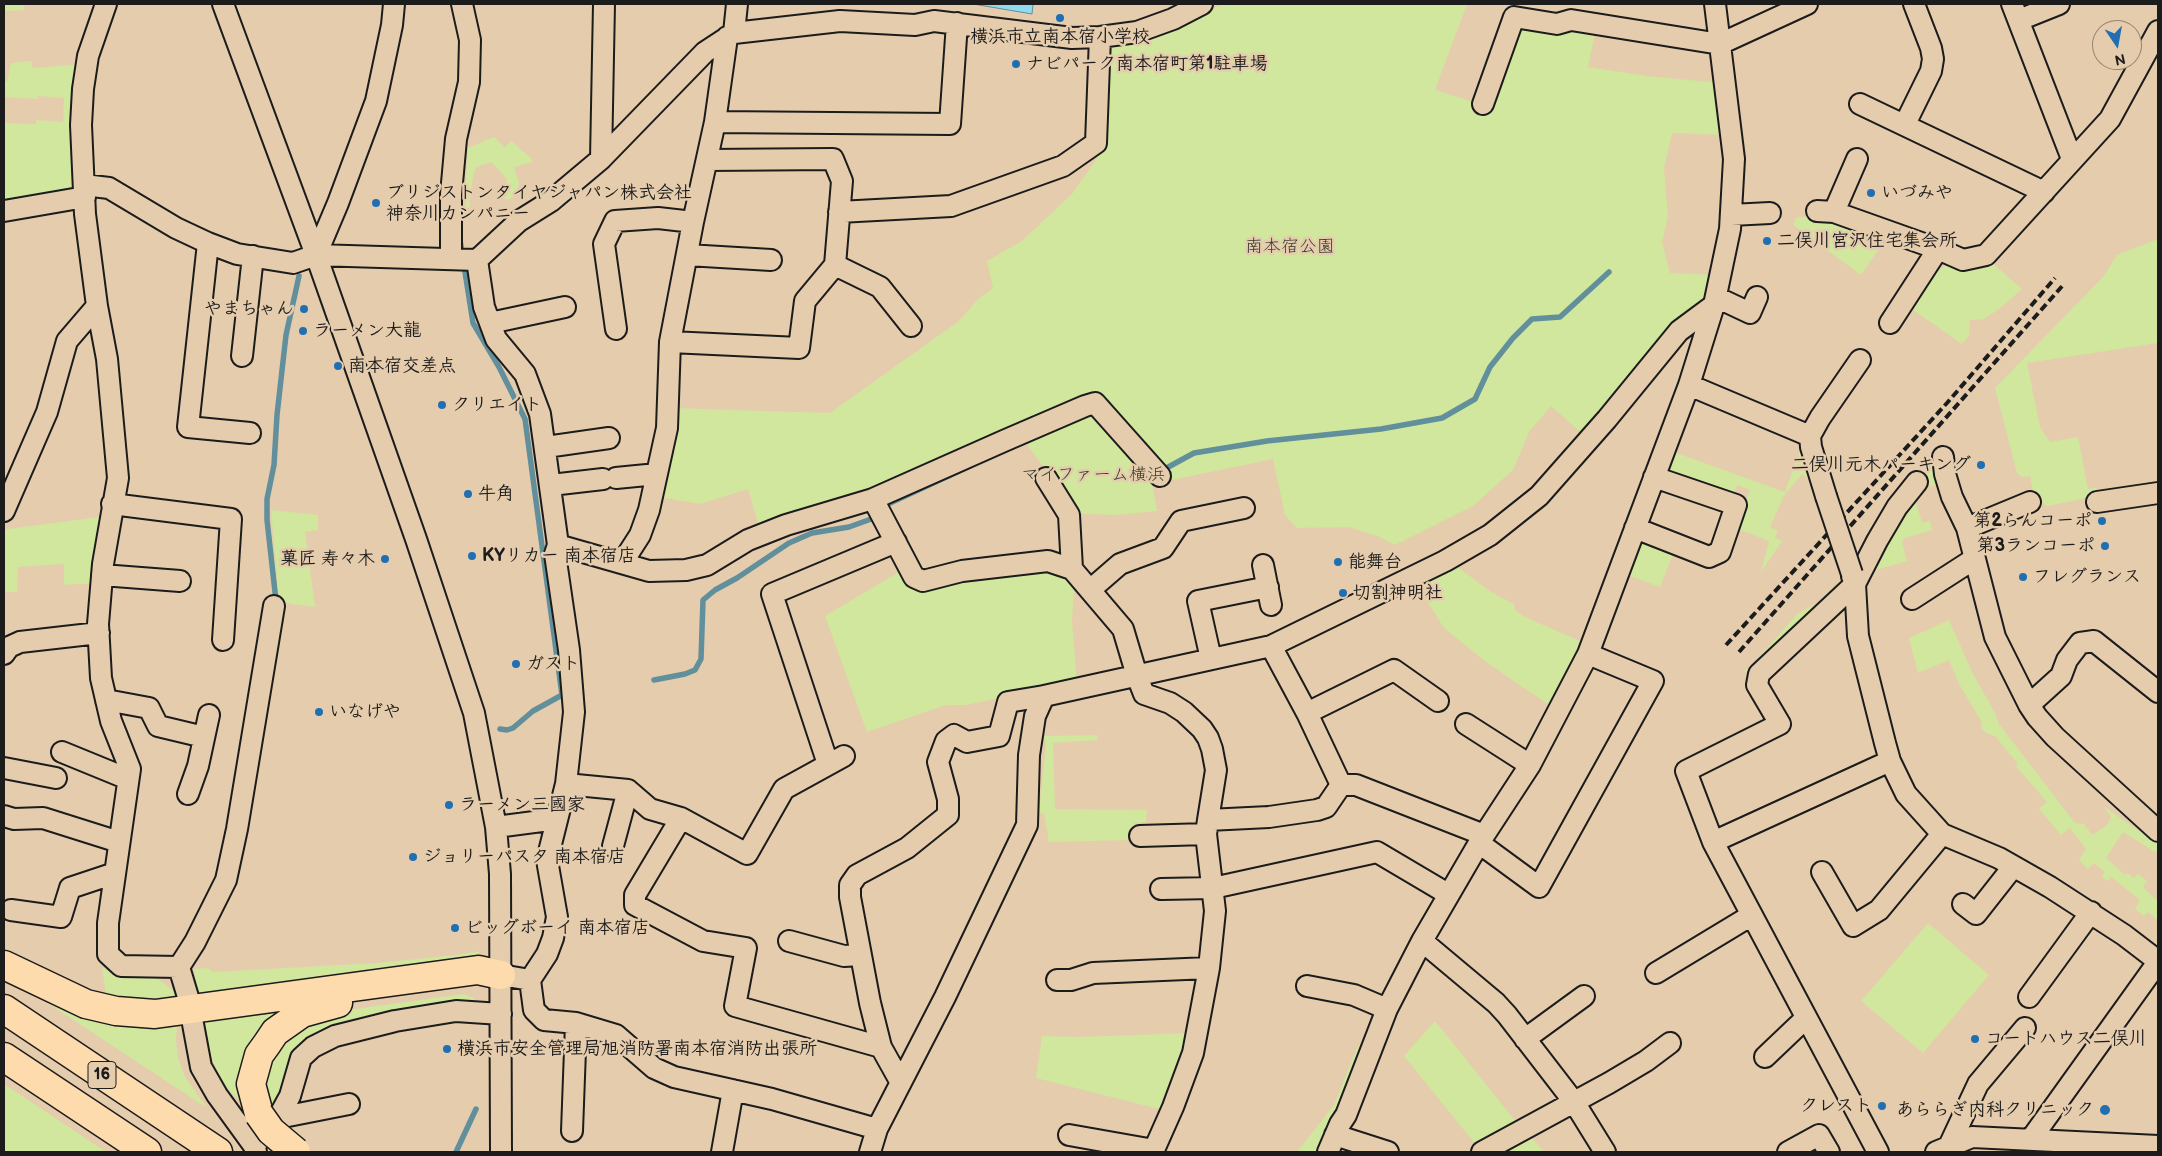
<!DOCTYPE html>
<meta charset="utf-8">
<style>
body{margin:0}
#map{position:relative;width:2162px;height:1156px;overflow:hidden;background:#e5ccad;font-family:"Balsamiq Sans",sans-serif}
canvas{display:block}
.frame{position:absolute;inset:0;border:5px solid #1c1c1c;pointer-events:none}
.north{position:absolute;left:2092px;top:20px;width:50px;height:50px;box-sizing:border-box;background:#e5ccad;border:1px solid #958673;border-radius:50%;rotate:168deg;font-size:14px;font-weight:700;line-height:20px;text-align:center;color:#1c1c1c}
.north::after{content:'';display:block;margin:auto;width:18px;height:22px;background:#1f6fb2;clip-path:polygon(50% 0,100% 100%,50% 72%,0 100%)}
</style>
<div id="map">
<canvas width="2162" height="1156"></canvas>
<div class="frame"></div>
<div class="north">N</div>
</div>
<script>
const g = document.querySelector('canvas').getContext('2d');
g.lineJoin = 'round';
function fillPath(path, color) {
  g.fillStyle = color;
  g.fill(path, 'evenodd');
}
function toPath(rows) {
  const path = new Path2D();
  for (const r of rows) {
    path.moveTo(r[0], r[1]);
    for (let i = 2; i < r.length; i += 2) path.lineTo(r[i], r[i + 1]);
  }
  return path;
}
function strokePath(path, color, width, dash) {
  g.strokeStyle = color;
  g.lineWidth = width;
  g.lineCap = dash ? 'butt' : 'round';
  g.setLineDash(dash || []);
  g.stroke(path);
}
function write(font, color, halo, rows, align = 'center') {
  g.font = font + ' "Balsamiq Sans","Klee One",sans-serif';
  g.lineWidth = 5;
  g.setLineDash([]);
  g.textBaseline = 'middle';
  g.strokeStyle = halo;
  g.fillStyle = color;
  for (const [text, x, y, turn = 0] of rows) {
    g.save();
    g.translate(x, y);
    g.rotate((+turn || 0) * Math.PI / 180);
    g.textAlign = isNaN(turn) ? turn : align;
    if (halo) g.strokeText(text, 0, 0);
    g.fillText(text, 0, 0);
    g.restore();
  }
}
fillPath(toPath([
 [4,4,24,4,24,10,4,11],
 [1223,4,1467,4,1435,90,1490,107,1518,28,1574,28,1595,33,1588,67,1646,76,1722,83,1725,135,1672,133,1664,168,1668,216,1662,242,1670,273,1716,275,1708,304,1585,436,1551,406,1529,432,1513,470,1473,506,1395,545,1377,536,1349,527,1297,528,1285,515,1273,459,1167,481,1092,397,880,489,760,529,748,489,700,504,660,497,671,408,830,413,959,321,978,299,993,288,987,261,1022,241,1072,194,1096,160,1099,144,1104,47,1142,42,1184,25],
 [31,61,33,68,81,64,78,186,74,194,4,205,4,123,36,124,36,120,63,122,64,98,38,96,38,99,4,97,4,82,7,82,11,63],
 [494,137,505,147,511,141,531,158,532,162,514,167,519,183,517,195,507,200,504,198,507,179,491,162,476,167,473,176,469,208,466,208,465,191,468,148],
 [1825,216,1885,240,1861,275,1793,225,1797,217],
 [2158,239,2158,343,2027,363,2040,427,2050,442,2078,437,2088,489,2096,488,2097,496,2047,506,2034,497,2030,476,2022,477,2017,473,1995,388,2103,277,2117,255],
 [1992,263,2022,289,1999,309,1984,319,1970,320,1969,336,1962,344,1913,310,1938,270,1950,264,1964,272,1985,268],
 [1092,414,1152,482,1157,511,1116,515,1070,513,1043,466,1025,442,1083,415],
 [1804,439,1820,488,1802,474,1784,496,1770,527,1778,531,1775,538,1782,541,1761,572,1769,541,1736,528,1750,490,1737,485,1733,497,1664,471,1671,451,1785,492],
 [1934,460,1940,485,1919,488,1914,495,1922,523,1930,521,1932,530,1905,538,1902,542,1907,561,1876,570,1871,563,1931,461],
 [271,510,318,515,318,530,305,532,315,607,279,602],
 [108,516,98,583,64,585,64,564,18,567,17,592,4,592,4,531,8,529],
 [1636,535,1675,549,1660,587,1622,573],
 [1451,562,1491,592,1514,604,1515,610,1525,617,1587,644,1555,709,1486,662,1444,628,1415,582],
 [904,569,911,583,1047,569,1069,576,1074,590,1072,621,1077,683,965,705,946,705,867,732,825,616],
 [1848,574,1850,581,1750,675,1744,671,1750,668,1797,614,1817,603],
 [1949,620,1972,672,1995,713,1999,724,2075,823,2084,824,2092,835,2107,825,2111,817,2103,806,2158,844,2158,850,2155,852,2123,832,2106,858,2125,875,2127,873,2134,878,2138,874,2147,881,2143,887,2158,901,2158,920,2148,912,2144,916,2135,909,2140,900,2111,877,2107,881,2102,877,2105,872,2094,863,2088,869,2079,860,2086,849,2070,828,2061,835,2039,809,2047,802,2016,766,2018,764,1995,736,1986,733,1982,729,1981,721,1959,684,1949,660,1918,673,1909,638],
 [1097,735,1098,740,1053,743,1055,809,1147,810,1146,822,1134,823,1135,840,1049,842,1044,813,1039,813,1046,744,1043,736],
 [1928,923,1989,975,1923,1053,1861,1001],
 [481,951,471,958,198,996,194,969,208,968,213,972,377,963,457,955],
 [102,967,111,973,157,978,174,991,177,998,140,1000,106,996],
 [463,994,471,997,482,1006,478,1007,469,1000,456,1000,335,1030,275,1108,271,1105,265,1076,274,1051,300,1025,341,1011],
 [37,996,90,1015,157,1026,177,1026,176,1040,178,1058,185,1077,207,1108],
 [302,1001,243,1102,223,1087,210,1053,203,1020],
 [1435,1021,1517,1123,1481,1151,1404,1056],
 [1193,1033,1167,1111,1036,1078,1042,1036,1077,1037],
 [1364,1044,1324,1152,1297,1152,1334,1105,1358,1046],
 [4,1084,106,1152,4,1152],
 [1527,1133,1544,1152,1491,1152]
]), '#d0e79d');
const water = toPath([
 [973,4,1033,4,1032,14,973,4]
]);
fillPath(water, '#8fdbf0');
strokePath(water, '#618f9b', 1);
strokePath(toPath([
 [460,240,473,323,499,367,525,419,562,695,533,711,513,728,507,730,500,729],
 [1161,471,1194,453,1267,441,1381,429,1442,418,1475,399,1490,367,1513,338,1532,319,1560,317,1609,272],
 [275,603,276,601,267,520,267,499,274,465,277,415,286,335,299,276],
 [654,680,685,674,695,670,701,659,703,600,715,590,737,578,789,543,812,533,849,527,874,518,888,504,970,466],
 [456,1152,476,1109]
]), '#618f9b', 5.5);
const minor = toPath([
 [106,4,88,56,83,89,81,125,85,214,97,306,107,359,118,478,103,564,98,624,101,678,111,721,130,769,108,923,108,954,121,966,179,967,188,997],
 [223,4,316,255,416,539,474,713,496,827,500,874,501,1152],
 [2012,4,2072,159],
 [2019,20,2059,4],
 [734,33,737,4],
 [1483,104,1514,17,1557,24,1571,20,1720,44,1807,4],
 [1860,104,2044,192],
 [715,122,950,124,957,23],
 [1905,124,1931,71,1933,59,1931,48,1914,4],
 [601,159,604,4],
 [84,185,109,188,176,228,208,243,237,254,293,263,316,255,477,260],
 [4,211,85,197],
 [1817,211,1834,212,1938,249],
 [839,212,951,206,1063,166,1096,143,1100,37],
 [1834,212,1857,159],
 [1731,215,1770,213],
 [208,243,188,427,250,433],
 [316,255,338,203,376,101,392,25,394,4],
 [687,255,771,260],
 [451,258,451,194,456,139,469,82,470,40,462,4],
 [477,260,484,307,496,339,525,374,540,414,558,545,649,571,686,570,707,565,748,540,786,525,873,499,914,577,923,581,962,571,1048,561,1072,569,1123,629,1137,676,1144,694,1170,703,1184,712,1202,729,1208,738,1212,749,1216,770,1208,820],
 [477,260,519,221,551,201,601,159,705,52,734,33,840,21,915,25,934,21,1072,38,1100,37,1137,32,1173,19,1202,4],
 [835,265,880,287,911,326],
 [1716,297,1750,313,1757,297],
 [490,323,565,307],
 [1890,323,1938,249,1963,260,1986,255,2110,119,2158,31],
 [616,329,604,244,615,221,658,218,693,222],
 [670,342,799,348,805,301,835,265,842,181,833,159,707,160],
 [242,356,253,256],
 [1689,385,1810,436],
 [546,447,609,438],
 [1943,457,1945,474,1952,497,1967,528,1995,637,2029,705,2037,717,2055,737,2158,831],
 [616,478,657,474],
 [1046,478,1069,515,1072,569],
 [551,485,603,479],
 [1826,496,1811,447,1810,436,1820,418,1860,360],
 [873,499,1006,440,1085,406,1095,403,1160,476],
 [2097,502,2158,493],
 [112,504,231,519,223,640],
 [4,511,47,412,67,341,97,306],
 [1635,528,1709,557,1720,552,1736,505,1654,477],
 [1967,528,2030,502],
 [622,563,640,535,649,510,667,428,670,342,693,222,715,122,727,37],
 [1263,565,1271,605],
 [102,575,180,581],
 [1852,576,1855,584,1858,636,1885,743,1890,761,1906,794,1942,834,1999,858,2050,887,2124,935,2158,961],
 [1090,590,1120,564,1163,548,1181,521,1244,508],
 [1912,599,1974,559],
 [1271,646,1307,713,1341,785],
 [4,654,9,647,20,642,99,633],
 [1211,659,1198,601,1268,587],
 [106,700,149,708,158,726,204,737],
 [2029,705,2061,676,2067,660,2080,643,2094,641,2158,692],
 [1307,713,1394,670,1438,701],
 [1466,724,1530,765],
 [62,752,128,779],
 [828,764,772,594,896,542],
 [4,768,56,778],
 [566,784,628,790,650,809,681,818,747,854,784,789,844,756],
 [1341,785,1356,785,1484,835],
 [188,794,198,766,209,715],
 [4,816,14,819,43,818,119,842],
 [681,818,635,895,635,905,703,941,746,948,735,1006,881,1047],
 [496,827,557,819],
 [1140,836,1206,834],
 [1713,842,1890,761],
 [1479,843,1539,887,1653,681,1588,654],
 [613,846,628,790],
 [1822,872,1853,926,1879,910,1942,834],
 [1161,889,1213,888,1377,852,1448,894],
 [1963,904,1976,914,2013,867],
 [11,910,61,917,70,888,115,873],
 [789,941,844,956,860,955],
 [1422,941,1496,1003,1507,1015,1574,1102,1605,1152],
 [179,967,195,942,226,880,237,829,274,606],
 [1656,973,1752,915],
 [501,975,530,980,547,954,553,938,557,917,547,860,566,784,574,712,569,650,555,554,558,545],
 [530,980,534,1010,544,1020,576,1023,616,1035,654,1068,674,1077,772,1099,877,1129],
 [1057,980,1071,980,1093,973,1209,968],
 [1307,986,1354,995,1387,1009],
 [2029,997,2091,912],
 [193,1024,201,1067,217,1095,254,1146,256,1152],
 [1525,1039,1584,996],
 [1765,1057,1806,1018],
 [900,1081,881,1047,870,1003,850,897,850,885,857,875,907,848,948,815,948,799,938,762,946,741,954,735,967,742,999,736,1008,702,1044,696],
 [278,1118,349,1104],
 [572,1131,576,1023],
 [1069,1135,1154,1150],
 [1335,1135,1388,1152],
 [2031,1139,2158,962],
 [254,1146,278,1118,290,1096,301,1058,313,1047,335,1036,395,1021,456,1011,501,1014],
 [1949,1146,1978,1084,2025,1028],
 [722,1152,733,1090],
 [870,1152,877,1129,945,997,1027,825,1029,755,1035,716,1044,696,1271,646,1445,561,1490,535,1539,496,1607,419,1679,331,1714,305],
 [1153,1152,1173,1107,1193,1053,1209,968,1215,911,1206,834,1208,820,1269,817,1317,810,1326,807,1341,785],
 [1328,1152,1340,1124,1346,1115,1387,1009,1422,941,1479,843,1530,765,1588,654,1689,385,1714,305,1730,229,1734,159,1715,4],
 [1482,1152,1609,1083,1646,1061,1670,1043],
 [1788,1152,1819,1135,1829,1152],
 [1878,1152,1713,842,1686,771,1780,724,1757,685,1759,674,1855,584,1877,541,1897,507,1917,482],
 [1936,1152,1972,1137,2158,1146]
]);
const highway = toPath([
 [4,965,86,1004,116,1011,155,1014,478,970,501,975],
 [4,1009,218,1152],
 [4,1057,147,1152],
 [259,1114,251,1084,259,1055,267,1044,275,1032,302,1013,338,1003]
]);
strokePath(minor, '#1c1c1c', 24);
strokePath(highway, '#1c1c1c', 31);
strokePath(minor, '#e5ccad', 20);
strokePath(highway, '#fedbac', 28);
strokePath(toPath([
 [1726,645,1947,403,2055,278],
 [1739,652,2064,284]
]), '#1c1c1c', 4, [8, 4]);
const minorBridge = toPath([
 [1826,496,1852,574]
]);
const highwayBridge = toPath([
 [259,1114,271,1131,296,1152]
]);
strokePath(minorBridge, '#1c1c1c', 24, []);
strokePath(highwayBridge, '#1c1c1c', 31, []);
strokePath(minorBridge, '#e5ccad', 20);
strokePath(highwayBridge, '#fedbac', 28);
for (const [x, y, r, color] of [
 [1060,18,5,"#1f6fb2"],
 [1016,64,5,"#1f6fb2"],
 [1871,193,5,"#1f6fb2"],
 [376,203,5,"#1f6fb2"],
 [1767,241,5,"#1f6fb2"],
 [304,309,5,"#1f6fb2"],
 [303,331,5,"#1f6fb2"],
 [338,366,5,"#1f6fb2"],
 [442,405,5,"#1f6fb2"],
 [1981,465,5,"#1f6fb2"],
 [468,494,5,"#1f6fb2"],
 [2102,521,5,"#1f6fb2"],
 [2105,546,5,"#1f6fb2"],
 [472,556,5,"#1f6fb2"],
 [385,559,5,"#1f6fb2"],
 [1338,562,5,"#1f6fb2"],
 [2023,577,5,"#1f6fb2"],
 [1343,593,5,"#1f6fb2"],
 [516,664,5,"#1f6fb2"],
 [319,712,5,"#1f6fb2"],
 [449,805,5,"#1f6fb2"],
 [413,857,5,"#1f6fb2"],
 [455,928,5,"#1f6fb2"],
 [1975,1039,5,"#1f6fb2"],
 [447,1049,5,"#1f6fb2"],
 [1882,1106,5,"#1f6fb2"],
 [2105,1110,6,"#1f6fb2"]
]) {
  const dot = new Path2D();
  dot.arc(x, y, r, 0, 2 * Math.PI);
  g.fillStyle = color;
  g.fill(dot);
  strokePath(dot, '#e5ccad', 2);
}
for (const [x, y, w] of [
 [102,1075,28]
]) {
  const box = new Path2D();
  box.roundRect(x - w / 2, y - 13.5, w, 27, 4);
  g.fillStyle = '#e5ccad';
  g.fill(box);
  strokePath(box, '#1c1c1c', 1);
}
write('bold 16px', '#1c1c1c', null, [
 ["16",102,1075]
]);
write('bold 18px', '#1c1c1c', '#e5ccad', [
 ["横浜市立南本宿小学校",1060,37,"center"],
 ["ナビパーク南本宿町第1駐車場",1026,64],
 ["ブリジストンタイヤジャパン株式会社",386,193],
 ["神奈川カンパニー",386,214],
 ["いづみや",1881,193],
 ["二俣川宮沢住宅集会所",1777,241],
 ["やまちゃん",294,309,"right"],
 ["ラーメン大龍",313,331],
 ["南本宿交差点",348,366],
 ["クリエイト",452,405],
 ["二俣川元木パーキング",1971,465,"right"],
 ["牛角",478,494],
 ["第2らんコーポ",2092,521,"right"],
 ["第3ランコーポ",2095,546,"right"],
 ["KYリカー 南本宿店",482,556],
 ["菓匠 寿々木",375,559,"right"],
 ["能舞台",1348,562],
 ["フレグランス",2033,577],
 ["切割神明社",1353,593],
 ["ガスト",526,664],
 ["いなげや",329,712],
 ["ラーメン三國家",459,805],
 ["ジョリーパスタ 南本宿店",423,857],
 ["ビッグボーイ 南本宿店",465,928],
 ["コートハウス二俣川",1985,1039],
 ["横浜市安全管理局旭消防署南本宿消防出張所",457,1049],
 ["クレスト",1872,1106,"right"],
 ["あららぎ内科クリニック",2094,1110,"right"]
], 'left');
write('18px', '#373a2f', '#e5ccad', [
 ["南本宿公園",1290,247],
 ["マイファーム横浜",1093,475]
]);
</script>
